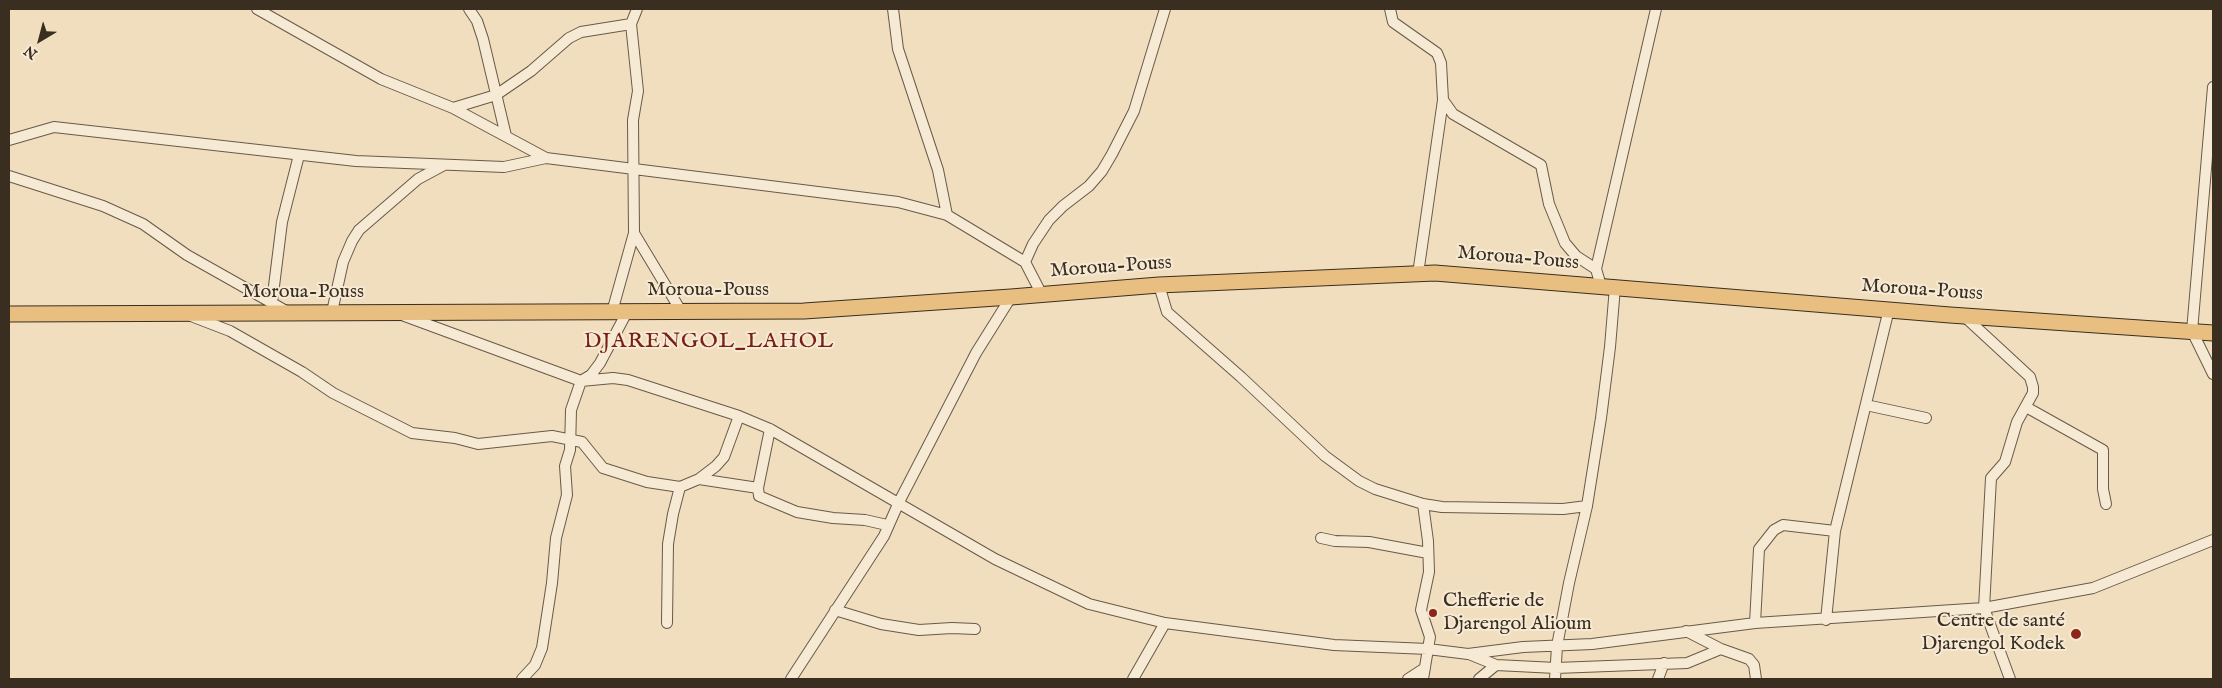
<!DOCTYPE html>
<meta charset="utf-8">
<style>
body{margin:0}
#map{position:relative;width:2222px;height:688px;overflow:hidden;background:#f1debf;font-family:"IM FELL English",serif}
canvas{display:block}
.frame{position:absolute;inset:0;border:10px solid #3a2e20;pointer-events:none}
.north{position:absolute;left:15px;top:15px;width:50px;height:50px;-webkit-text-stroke:4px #f6ead5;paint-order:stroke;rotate:217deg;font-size:14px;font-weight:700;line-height:20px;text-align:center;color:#3a2e20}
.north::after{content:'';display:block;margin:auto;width:18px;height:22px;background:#3a2e20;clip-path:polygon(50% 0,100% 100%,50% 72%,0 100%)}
</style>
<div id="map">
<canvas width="2222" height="688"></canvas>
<div class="frame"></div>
<div class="north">N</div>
</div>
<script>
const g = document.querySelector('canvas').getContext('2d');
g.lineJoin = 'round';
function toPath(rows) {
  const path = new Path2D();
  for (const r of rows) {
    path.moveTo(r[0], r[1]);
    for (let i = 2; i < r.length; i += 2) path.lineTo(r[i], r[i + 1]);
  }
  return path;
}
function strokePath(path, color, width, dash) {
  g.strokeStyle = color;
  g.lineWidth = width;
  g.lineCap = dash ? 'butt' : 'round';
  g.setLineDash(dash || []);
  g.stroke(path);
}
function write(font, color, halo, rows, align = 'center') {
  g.font = font + ' "IM FELL English",serif';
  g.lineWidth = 4;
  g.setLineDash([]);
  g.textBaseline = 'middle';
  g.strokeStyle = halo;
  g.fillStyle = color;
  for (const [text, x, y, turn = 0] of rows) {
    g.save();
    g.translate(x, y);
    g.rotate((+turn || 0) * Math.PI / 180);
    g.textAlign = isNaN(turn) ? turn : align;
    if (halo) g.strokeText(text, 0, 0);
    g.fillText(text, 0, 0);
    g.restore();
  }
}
const minor = toPath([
 [257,9,381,79,453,108,546,158],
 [469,9,477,21,483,39,506,136],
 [893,9,898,49,938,170,947,215],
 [1390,9,1393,22,1437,53,1441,63,1443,100,1453,114,1541,165,1549,204,1565,243,1576,256,1596,269],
 [2213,87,2192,331,2213,374],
 [453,108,496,95,531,71,569,38,581,32,631,24],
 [9,140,54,127,356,161,504,167,546,158,898,202,947,215,1025,262,1041,293],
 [9,176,103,206,143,224,187,255,288,312],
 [634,233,681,311],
 [1025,262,1033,244,1049,220,1063,206,1089,186,1102,171,1112,154,1134,111,1165,9],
 [1418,274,1443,100],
 [1159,285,1167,312,1241,377,1325,456,1359,481,1375,489,1423,504,1442,507,1563,509,1587,506],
 [1601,286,1596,269,1656,9],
 [272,302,282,222,299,155],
 [332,312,343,262,352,241,359,230,418,179,444,165],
 [612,312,634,233,633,120,638,91,631,24,637,9],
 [402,315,581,381,613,378,628,380,739,416,770,429,995,559,1089,604,1165,623,1334,645,1428,649,1468,654,1523,647,1592,644,1755,623,1984,608,2093,588,2213,540],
 [191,316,230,331,302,372,333,393,412,433,455,438,478,444,552,436,582,442,603,468,647,482,680,487,699,479,758,488],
 [1964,316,2030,377,2033,387,2033,393,2017,422,2005,462,1991,478,1984,608,2010,679],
 [1866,405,1926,418],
 [2026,407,2103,450,2103,489,2106,504],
 [770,429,758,488,759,496,797,512,833,518,865,520,887,525],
 [699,479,716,466,724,457,739,416],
 [1321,538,1335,541,1369,542,1428,553],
 [835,610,881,624,919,630,952,628,975,629],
 [1826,620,1835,531,1889,309],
 [667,623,668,544,673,514,680,487],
 [1755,623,1759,549,1774,530,1783,525,1835,531],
 [1686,631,1721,649,1749,659,1754,665,1756,679],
 [1469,654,1496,665,1556,668,1687,663,1721,649],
 [522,679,535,665,542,648,552,583,556,538,567,495,565,466,570,450,571,410,581,381,591,375,600,363,627,312],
 [791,679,884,536,899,502,976,353,1011,297],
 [1133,679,1165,623],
 [1408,679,1425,668],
 [1423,679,1430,637,1421,610,1429,572,1428,541,1423,504],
 [1479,679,1496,665],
 [1555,679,1557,646,1569,583,1587,506,1601,418,1610,347,1615,287],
 [1658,679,1664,663]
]);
const primary = toPath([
 [9,314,804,311,1011,297,1159,285,1435,273,1950,315,2213,333]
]);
strokePath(minor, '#685a48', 12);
strokePath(primary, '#3a2e20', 17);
strokePath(minor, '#f6ead5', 10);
strokePath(primary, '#e8bf80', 15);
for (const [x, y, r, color] of [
 [1433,613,5,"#8f2418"],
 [2076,634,6,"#8f2418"]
]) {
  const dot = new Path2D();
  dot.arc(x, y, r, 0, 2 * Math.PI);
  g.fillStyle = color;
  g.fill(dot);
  strokePath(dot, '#f6ead5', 2);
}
write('20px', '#3a2e20', '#f6ead5', [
 ["Moroua-Pouss",1518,259,5],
 ["Moroua-Pouss",1111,268,-4],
 ["Moroua-Pouss",708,291],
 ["Moroua-Pouss",1922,291,4],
 ["Moroua-Pouss",303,293]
]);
write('20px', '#3a2e20', '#f6ead5', [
 ["Chefferie de",1443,602],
 ["Djarengol Alioum",1443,625],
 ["Centre de santé",2065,622,"right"],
 ["Djarengol Kodek",2065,645,"right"]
], 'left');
g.letterSpacing = '1px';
write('22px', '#7a1f14', '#f6ead5', [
 ["DJARENGOL_LAHOL",709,342]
]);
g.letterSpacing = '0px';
</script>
